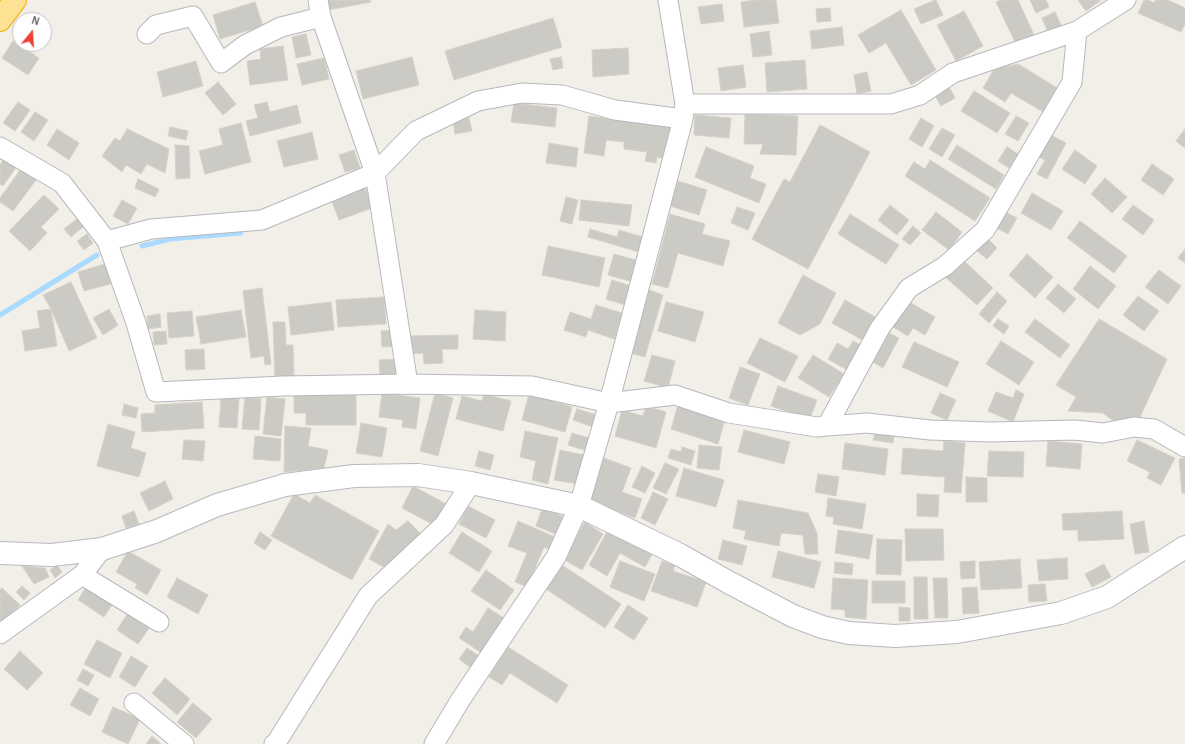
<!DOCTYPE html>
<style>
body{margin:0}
#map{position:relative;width:1185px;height:744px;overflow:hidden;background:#f1efe8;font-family:Karla,sans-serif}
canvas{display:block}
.north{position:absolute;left:12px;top:12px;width:40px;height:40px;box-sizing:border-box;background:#fff;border:1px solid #bfc1c3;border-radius:50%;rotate:18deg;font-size:11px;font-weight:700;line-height:16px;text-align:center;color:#5f6368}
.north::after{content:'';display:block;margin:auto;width:14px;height:18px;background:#ea4335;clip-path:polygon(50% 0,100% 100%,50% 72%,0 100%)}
</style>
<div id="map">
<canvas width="1185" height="744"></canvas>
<div class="north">N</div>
</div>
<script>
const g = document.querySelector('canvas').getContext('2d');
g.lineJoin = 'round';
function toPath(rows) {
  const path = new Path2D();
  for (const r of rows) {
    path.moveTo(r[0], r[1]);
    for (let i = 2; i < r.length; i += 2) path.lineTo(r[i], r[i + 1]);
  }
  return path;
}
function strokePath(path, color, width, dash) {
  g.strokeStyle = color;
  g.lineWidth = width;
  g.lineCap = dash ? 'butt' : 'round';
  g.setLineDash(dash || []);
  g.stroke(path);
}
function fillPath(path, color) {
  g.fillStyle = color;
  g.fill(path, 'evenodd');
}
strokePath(toPath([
 [142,246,170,239,241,233],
 [0,315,97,255]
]), '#aadaff', 5);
const building = toPath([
 [325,0,370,0,371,2,328,10,325,0],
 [756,0,776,0,779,23,744,27,741,2,756,0],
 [935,0,936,0,943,15,921,24,914,9,935,0],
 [1001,0,1018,0,1034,35,1016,44,996,2,1001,0],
 [1030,0,1046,0,1049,7,1036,13,1030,0],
 [1078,0,1101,0,1086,11,1078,0],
 [1144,0,1148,0,1155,3,1155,0,1168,0,1185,8,1185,24,1181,32,1138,13,1144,0],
 [255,2,263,26,220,39,213,15,255,2],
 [722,4,724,21,701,24,698,7,722,4],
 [830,8,831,21,817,22,816,9,830,8],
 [901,10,936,70,911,85,886,43,869,53,858,35,901,10],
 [964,11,983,46,956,61,937,25,964,11],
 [1055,12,1062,27,1048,32,1042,18,1055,12],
 [553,18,562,47,454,80,445,51,553,18],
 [842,27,844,45,812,49,810,31,842,27],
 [769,31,772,55,753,57,750,34,769,31],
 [306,34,311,55,296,58,292,37,306,34],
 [13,41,39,58,28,75,2,58,13,41],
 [283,46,288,80,250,85,247,61,261,59,260,49,283,46],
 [628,48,629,74,593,77,592,50,628,48],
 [412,57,419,85,363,99,356,71,412,57],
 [561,57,563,68,553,70,550,59,561,57],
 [324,58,329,79,302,85,297,64,324,58],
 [805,60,807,89,767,92,765,63,805,60],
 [196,61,203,86,163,97,157,72,196,61],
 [1018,64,1059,89,1045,113,1011,93,1005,102,983,88,994,69,1018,64],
 [743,65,746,87,721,91,718,68,743,65],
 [867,72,871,91,857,94,854,75,867,72],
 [218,82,236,104,223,115,205,93,218,82],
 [949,87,955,98,941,106,935,96,949,87],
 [974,91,1010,113,997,133,961,111,974,91],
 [18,102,30,110,15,131,3,123,18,102],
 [267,102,270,112,297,105,301,123,250,136,246,121,258,118,254,105,267,102],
 [514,103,557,108,555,127,511,122,514,103],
 [35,112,48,120,34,141,21,132,35,112],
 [745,114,798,116,796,155,760,154,763,144,744,144,745,114],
 [695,115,731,118,729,138,694,135,695,115],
 [589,116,672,127,668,159,657,157,656,163,645,161,647,152,624,149,624,142,606,140,604,156,584,153,589,116],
 [1016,116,1029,123,1018,141,1005,134,1016,116],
 [469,118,472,131,455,134,453,120,469,118],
 [921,118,934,126,922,147,909,139,921,118],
 [241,123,251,162,205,174,199,151,223,145,219,129,241,123],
 [820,125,870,152,808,269,752,239,784,179,790,182,820,125],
 [170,127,188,131,186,140,168,136,170,127],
 [942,128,955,135,942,157,929,149,942,128],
 [57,129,79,143,69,160,47,145,57,129],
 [127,129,169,149,165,173,147,164,141,174,126,165,122,172,102,156,115,138,120,141,127,129],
 [1185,129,1185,148,1176,141,1185,129],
 [312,132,318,159,284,167,277,141,312,132],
 [1049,134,1066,143,1047,179,1037,174,1045,160,1037,156,1049,134],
 [549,143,578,148,576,167,546,163,549,143],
 [175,145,189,146,190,178,176,179,175,145],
 [957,145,1004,175,996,189,948,159,957,145],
 [706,147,754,166,750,178,766,184,759,203,695,177,706,147],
 [1007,147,1018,154,1009,168,998,161,1007,147],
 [354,150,360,168,345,172,339,155,354,150],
 [1075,150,1097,166,1085,184,1062,169,1075,150],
 [5,157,17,166,3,186,0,184,0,165,5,157],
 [930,160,990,198,975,221,905,176,914,162,925,169,930,160],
 [1152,164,1174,179,1163,195,1141,180,1152,164],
 [21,169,36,180,13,211,0,202,0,198,21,169],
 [1105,178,1127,197,1112,213,1091,194,1105,178],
 [138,179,159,189,155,197,135,188,138,179],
 [678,181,707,190,699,215,670,206,678,181],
 [365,187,372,208,339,220,331,199,365,187],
 [1032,193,1063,211,1051,230,1021,213,1032,193],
 [44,195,59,209,41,227,47,233,30,251,9,231,44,195],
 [566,197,578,200,572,224,560,221,566,197],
 [122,200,137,208,128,224,113,216,122,200],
 [581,200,632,205,629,226,579,220,581,200],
 [890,205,909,220,897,235,878,220,890,205],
 [1133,205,1154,220,1143,235,1122,219,1133,205],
 [737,207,755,213,748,230,731,223,737,207],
 [936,212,962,232,949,250,922,230,936,212],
 [1005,212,1017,218,1008,234,997,228,1005,212],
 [670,214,705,224,702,234,730,241,723,266,678,253,668,288,652,284,670,214],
 [850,214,899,245,886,264,838,234,850,214],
 [78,218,84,226,71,237,64,229,78,218],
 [1080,221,1127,256,1114,273,1067,238,1080,221],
 [913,226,921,233,910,245,902,239,913,226],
 [590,229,617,237,619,230,643,237,639,252,588,237,590,229],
 [87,234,93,243,84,250,77,241,87,234],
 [987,238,997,248,987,259,976,250,987,238],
 [548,246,605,258,599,287,542,275,548,246],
 [1185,249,1185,263,1178,258,1185,249],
 [614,254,639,261,633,282,608,275,614,254],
 [1027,254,1053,277,1035,298,1009,275,1027,254],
 [962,259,993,288,977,305,945,277,962,259],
 [108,263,114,283,84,291,78,272,108,263],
 [1090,266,1116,286,1098,309,1073,289,1090,266],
 [1159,270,1181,286,1168,304,1145,287,1159,270],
 [803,275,836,293,820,324,800,335,778,323,803,275],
 [612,280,631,286,625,305,606,299,612,280],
 [71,282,97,338,69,351,51,309,43,295,71,282],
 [1058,284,1076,299,1064,313,1046,298,1058,284],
 [262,288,271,364,265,365,264,356,251,358,243,291,262,288],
 [649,290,663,295,645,357,630,353,649,290],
 [997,292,1007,301,989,323,979,314,997,292],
 [1138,296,1159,311,1144,331,1123,315,1138,296],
 [384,297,386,324,338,327,336,300,384,297],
 [845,300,877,318,864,341,832,323,845,300],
 [331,302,334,330,291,335,288,307,331,302],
 [666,302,704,312,695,342,658,331,666,302],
 [909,302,935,317,925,335,913,328,908,336,893,327,909,302],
 [596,305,622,313,614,339,588,330,586,337,564,330,570,312,591,319,596,305],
 [51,309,57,346,25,351,22,331,40,328,37,311,51,309],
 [109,309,118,325,103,335,93,318,109,309],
 [241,310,246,337,201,344,196,317,241,310],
 [475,310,506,312,505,341,473,339,475,310],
 [192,311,194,336,169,338,167,313,192,311],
 [160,314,161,327,148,329,147,316,160,314],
 [998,319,1009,326,1004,334,993,326,998,319],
 [1035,319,1070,345,1060,358,1025,332,1035,319],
 [1099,319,1167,359,1139,419,1118,424,1103,413,1068,411,1076,397,1056,385,1099,319],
 [273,322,285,322,286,345,293,345,294,379,275,379,273,322],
 [394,330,396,346,382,347,381,331,394,330],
 [166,331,167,344,154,345,153,332,166,331],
 [889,333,899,338,883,368,873,362,889,333],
 [458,335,458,349,442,349,443,363,424,364,423,353,411,354,410,336,458,335],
 [760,338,798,356,785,382,747,363,760,338],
 [853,341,863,346,849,371,828,359,837,343,848,349,853,341],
 [1001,341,1034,362,1019,385,986,364,1001,341],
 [914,342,959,362,947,387,902,367,914,342],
 [204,349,205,369,186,370,185,350,204,349],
 [652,355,675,361,668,388,644,381,652,355],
 [813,355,844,374,829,397,798,378,813,355],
 [397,359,397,374,380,375,379,360,397,359],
 [740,367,760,374,748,405,729,398,740,367],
 [778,386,817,400,810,419,771,406,778,386],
 [1016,390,1024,394,1013,422,988,411,996,392,1013,398,1016,390],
 [382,393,420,398,416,429,402,427,403,420,379,417,382,393],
 [435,393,453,398,438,456,420,451,435,393],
 [940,393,956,400,947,420,931,413,940,393],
 [484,394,511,401,503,431,456,419,462,396,482,401,484,394],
 [529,394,572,407,565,432,522,420,529,394],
 [294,395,356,395,356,425,306,425,306,413,294,413,294,395],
 [245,397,261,399,259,430,242,429,245,397],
 [267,397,285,399,281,436,263,434,267,397],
 [221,398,239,399,237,428,219,427,221,398],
 [202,402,204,428,142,432,141,414,155,413,155,405,202,402],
 [124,404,138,408,136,418,122,415,124,404],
 [678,405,725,419,718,444,671,429,678,405],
 [646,406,666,412,656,448,615,436,622,410,643,416,646,406],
 [577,409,597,415,593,427,573,420,577,409],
 [361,423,387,428,382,457,356,453,361,423],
 [108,424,135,432,131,448,146,453,139,477,97,466,108,424],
 [285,426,311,428,308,446,328,450,324,468,284,472,285,426],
 [744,430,790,442,784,464,738,452,744,430],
 [525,431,558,438,548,484,532,480,536,461,520,457,525,431],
 [572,433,592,439,588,451,568,445,572,433],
 [875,433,894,436,893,443,873,440,875,433],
 [255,436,281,439,280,461,253,459,255,436],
 [184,440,205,441,203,461,182,459,184,440],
 [1137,440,1175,458,1161,485,1147,478,1150,472,1127,461,1137,440],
 [944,441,965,443,961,493,944,492,945,477,901,474,903,448,943,451,944,441],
 [1048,441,1082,444,1080,469,1046,466,1048,441],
 [845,443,888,449,885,475,842,469,845,443],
 [699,445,722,447,719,470,697,468,699,445],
 [682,447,695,451,691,465,668,458,671,449,681,452,682,447],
 [560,450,584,455,578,484,554,480,560,450],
 [479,451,494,455,490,470,475,466,479,451],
 [989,451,1024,452,1023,477,987,476,989,451],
 [604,458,631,468,622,492,642,499,635,518,588,501,604,458],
 [1185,458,1185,493,1182,493,1179,459,1185,458],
 [665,463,679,469,666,494,653,488,665,463],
 [642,466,655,473,645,493,632,487,642,466],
 [684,468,724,480,716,507,676,496,684,468],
 [818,474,839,477,836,496,815,492,818,474],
 [966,477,987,478,987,502,966,502,966,477],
 [165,481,173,499,149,511,140,493,165,481],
 [413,486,448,505,436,526,402,508,413,486],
 [653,492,668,499,655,525,641,518,653,492],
 [294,494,310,503,315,495,379,531,352,580,271,536,294,494],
 [917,494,939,495,938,517,917,516,917,494],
 [828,498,866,504,862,529,833,524,834,517,826,516,828,498],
 [738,500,808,513,817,533,818,554,805,554,803,535,781,533,779,546,744,539,746,531,733,528,738,500],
 [468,506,495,520,486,538,459,524,468,506],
 [542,509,565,517,558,535,536,526,542,509],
 [134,511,139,524,126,528,122,516,134,511],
 [1122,511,1124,539,1078,541,1078,530,1063,530,1062,514,1122,511],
 [408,521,423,536,387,569,369,559,388,524,396,530,408,521],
 [518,521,555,537,550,550,544,547,527,587,515,582,527,553,508,546,518,521],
 [1144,521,1149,552,1135,554,1130,524,1144,521],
 [585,522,603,534,582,570,563,559,585,522],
 [905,529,943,529,944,560,906,561,905,529],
 [608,530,652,554,645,567,620,553,607,576,589,565,608,530],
 [838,530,873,535,869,559,835,553,838,530],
 [260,532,272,540,265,550,254,543,260,532],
 [462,532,492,551,479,572,449,553,462,532],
 [877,539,902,540,901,575,876,574,877,539],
 [723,540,747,546,742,565,718,559,723,540],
 [128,551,161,570,147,595,135,588,137,584,116,572,128,551],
 [778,551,821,562,814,588,772,577,778,551],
 [1067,558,1068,579,1039,581,1037,560,1067,558],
 [1020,559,1022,588,981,590,979,562,1020,559],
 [620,561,655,574,644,601,610,587,620,561],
 [662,561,675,565,673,571,706,582,697,607,651,591,662,561],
 [975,561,975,578,961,579,960,562,975,561],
 [835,562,853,564,852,575,834,573,835,562],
 [1104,564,1111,577,1092,587,1085,574,1104,564],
 [57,565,62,572,55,578,50,570,57,565],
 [562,565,621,604,605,628,546,589,562,565],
 [22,566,45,568,49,577,34,584,22,566],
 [486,570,514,590,500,610,471,591,486,570],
 [914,577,927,577,928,619,914,619,914,577],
 [177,578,208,595,198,614,167,597,177,578],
 [833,578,868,580,866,619,845,617,845,610,831,609,833,578],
 [933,578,947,578,948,618,935,618,933,578],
 [872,581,905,581,905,603,872,603,872,581],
 [1045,584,1047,601,1029,602,1028,585,1045,584],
 [22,586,30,593,24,600,16,592,22,586],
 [86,587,112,605,104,617,78,600,86,587],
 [977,587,979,613,963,614,962,588,977,587],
 [2,588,20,605,2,623,0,621,0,590,2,588],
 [628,605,648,618,634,640,614,627,628,605],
 [899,607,910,608,910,621,899,621,899,607],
 [488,608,504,618,482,653,459,638,466,627,473,632,488,608],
 [128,613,150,627,138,644,117,630,128,613],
 [97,640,122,653,110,678,84,664,97,640],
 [508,647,568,685,557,703,510,673,502,685,489,677,508,647],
 [467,648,479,656,471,668,459,659,467,648],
 [20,651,43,673,27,690,4,669,20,651],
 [131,656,148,666,135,687,119,677,131,656],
 [83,669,94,675,88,686,77,680,83,669],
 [165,678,190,699,177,715,152,693,165,678],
 [80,688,99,699,90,716,70,705,80,688],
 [193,703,212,719,196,738,177,722,193,703],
 [113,707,140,719,128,744,102,732,113,707],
 [152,736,161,744,146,744,152,736]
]);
fillPath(building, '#cccac5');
strokePath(building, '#d6d1c6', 1);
const street = toPath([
 [318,0,321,17,375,173,408,384],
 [147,34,156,25,193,16,221,63,245,45,281,27,321,17],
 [685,104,891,104,920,95,953,73,1077,31,1126,0],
 [0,147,62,183,107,241,136,323,156,392,283,386,408,384,532,386,609,403,675,395,729,413,817,427,827,426,880,328,909,288,945,266,985,230,1072,82,1077,31],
 [107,241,151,229,262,220,375,173,416,131,478,101,522,93,562,95,615,110,683,119],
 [827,426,867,423,930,430,991,432,1075,430,1103,433,1134,427,1154,429,1185,447],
 [82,575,159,622],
 [0,634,82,575,102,549],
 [134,703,184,744],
 [274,744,276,743,368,596,444,525,471,483],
 [434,744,461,699,556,557,579,506,609,403,683,119,685,104,668,0]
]);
const secondary = toPath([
 [0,553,52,555,102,549,157,531,217,505,285,485,354,476,418,475,471,483,579,506,680,555,730,583,793,616,822,627,849,633,895,636,957,632,1061,613,1107,597,1185,547]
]);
const highway = toPath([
 [0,20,15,0]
]);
strokePath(street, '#b5b8bc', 21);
strokePath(secondary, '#b6babf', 24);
strokePath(highway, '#f9ab00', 24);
strokePath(street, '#fff', 19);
strokePath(secondary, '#fff', 22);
strokePath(highway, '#fde293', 22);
</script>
